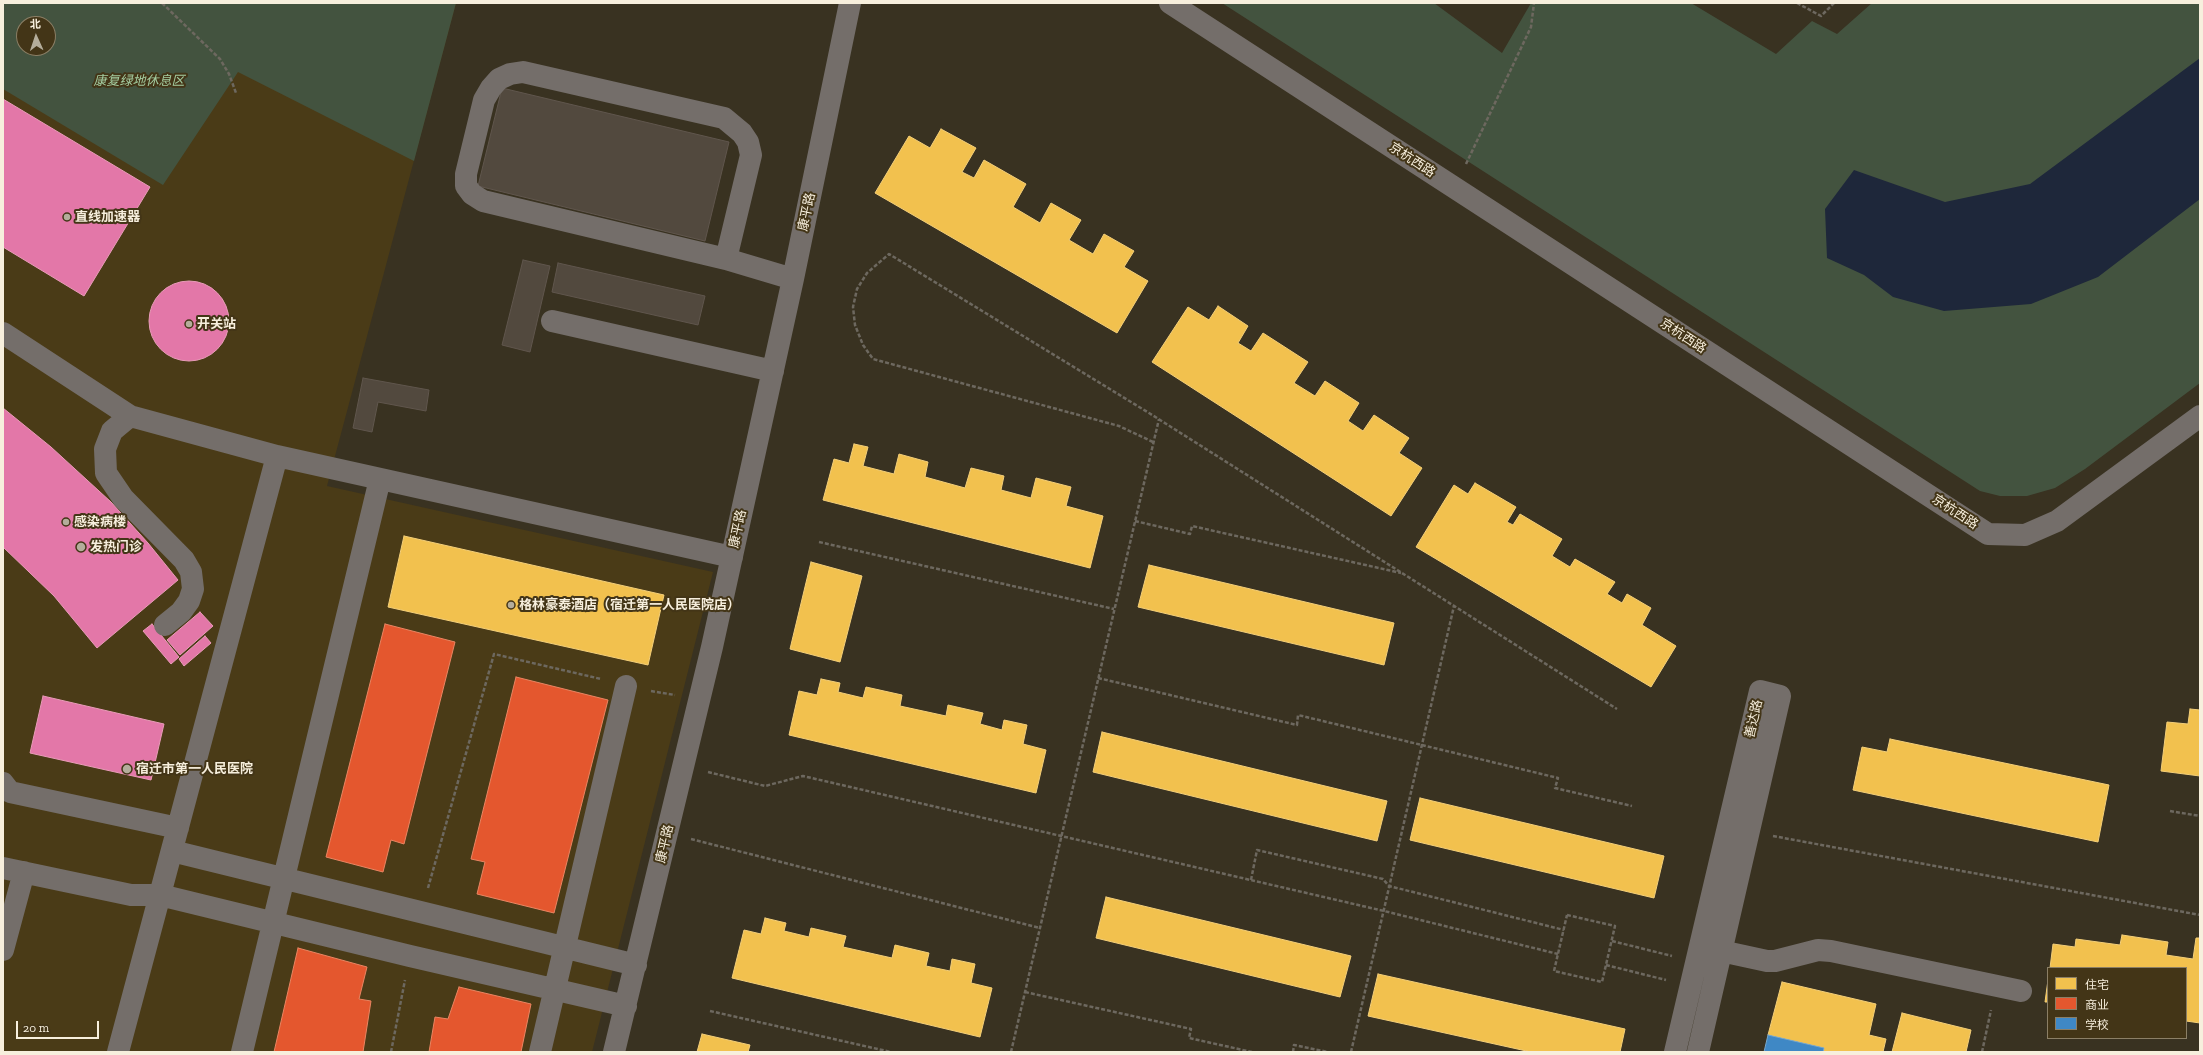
<!DOCTYPE html>
<meta charset="utf-8">
<style>
body{margin:0}
#map{position:relative;width:2203px;height:1055px;overflow:hidden;background:#393221;font-family:"Zilla Slab","Noto Sans SC",serif}
canvas{display:block}
.frame{position:absolute;inset:0;border:4px solid #f7efdd;pointer-events:none}
.legend{position:absolute;left:2047px;top:967px;width:140px;height:72px;box-sizing:border-box;background:#433517;border:1px solid #8b7f66;margin:0;padding:5px 7px;list-style:none;font-size:12px;color:#f7efdd}
.legend li{display:flex;align-items:center;gap:8px;height:20px}
.legend b{width:20px;border:1px solid #8b7f66}
.north{position:absolute;left:16px;top:16px;width:40px;height:40px;box-sizing:border-box;background:#433517;border:1px solid #8b7f66;border-radius:50%;rotate:357deg;font-size:11px;font-weight:700;line-height:16px;text-align:center;color:#f7efdd}
.north::after{content:'';display:block;margin:auto;width:14px;height:18px;background:#b4ad9b;clip-path:polygon(50% 0,100% 100%,50% 72%,0 100%)}
.scale{position:absolute;left:16px;top:1021px;width:83px;height:18px;box-sizing:border-box;border:2px solid #f7efdd;border-top:0;padding-left:5px;font-size:12px;line-height:14px;white-space:nowrap;color:#f7efdd;-webkit-text-stroke:3px #433517;paint-order:stroke}
</style>
<div id="map">
<canvas width="2203" height="1055"></canvas>
<div class="frame"></div>
<ul class="legend">
<li><b style="height:11px;background:#f2c14e"></b>住宅</li>
<li><b style="height:11px;background:#e4572e"></b>商业</li>
<li><b style="height:11px;background:#3f88c5"></b>学校</li>
</ul>
<div class="north">北</div>
<div class="scale">20 m</div>
</div>
<script>
const g = document.querySelector('canvas').getContext('2d');
g.lineJoin = 'round';
function fillPath(path, color) {
  g.fillStyle = color;
  g.fill(path, 'evenodd');
}
function toPath(rows) {
  const path = new Path2D();
  for (const r of rows) {
    if (r.length === 3) {
      path.moveTo(r[0] + r[2], r[1]);
      path.arc(r[0], r[1], r[2], 0, 2 * Math.PI);
      continue;
    }
    path.moveTo(r[0], r[1]);
    for (let i = 2; i < r.length; i += 2) path.lineTo(r[i], r[i + 1]);
  }
  return path;
}
function strokePath(path, color, width, dash) {
  g.strokeStyle = color;
  g.lineWidth = width;
  g.lineCap = dash ? 'butt' : 'round';
  g.setLineDash(dash || []);
  g.stroke(path);
}
function write(font, color, halo, rows, align = 'center') {
  g.font = font + ' "Zilla Slab","Noto Sans SC",serif';
  g.lineWidth = 4;
  g.setLineDash([]);
  g.textBaseline = 'middle';
  g.strokeStyle = halo;
  g.fillStyle = color;
  for (const [text, x, y, turn = 0] of rows) {
    g.save();
    g.translate(x, y);
    g.rotate((+turn || 0) * Math.PI / 180);
    g.textAlign = isNaN(turn) ? turn : align;
    if (halo) g.strokeText(text, 0, 0);
    g.fillText(text, 0, 0);
    g.restore();
  }
}
fillPath(toPath([
 [3,3,456,3,327,486,713,572,592,1052,3,1052],
 [24,24,48,24,48,48,24,48]
]), '#4a3b17');
fillPath(toPath([
 [3,3,456,3,414,161,238,72,163,185,3,89],
 [24,24,48,24,48,48,24,48],
 [1222,3,1434,3,1502,53,1531,3,1691,3,1776,54,1812,21,1837,34,1872,3,2200,3,2200,383,2085,469,2055,488,2027,496,2000,496,1980,491]
]), '#43533f');
fillPath(toPath([
 [2200,58,2200,199,2098,277,2031,304,1944,311,1893,297,1864,275,1827,258,1825,209,1854,170,1945,202,2030,184]
]), '#1e273a');
const homes = toPath([
 [941,129,976,148,962,172,974,178,984,160,1026,184,1013,207,1040,223,1051,203,1081,220,1069,240,1093,254,1104,234,1134,251,1124,267,1148,281,1117,333,875,193,909,136,930,148,941,129],
 [1218,306,1248,326,1238,343,1251,351,1263,333,1308,362,1294,383,1315,396,1325,381,1359,403,1348,421,1363,431,1374,415,1409,438,1399,453,1422,468,1391,516,1152,362,1188,307,1209,320,1218,306],
 [854,444,868,447,863,466,894,474,899,454,928,462,925,477,965,488,971,468,1004,476,1001,490,1031,498,1036,478,1071,487,1066,506,1103,516,1090,568,823,500,834,459,849,463,854,444],
 [1475,483,1516,507,1507,522,1513,525,1520,514,1562,539,1552,556,1570,567,1575,559,1615,582,1607,594,1622,603,1627,594,1651,608,1642,625,1676,646,1651,687,1416,547,1454,485,1468,494,1475,483],
 [404,536,664,595,648,665,388,607,404,536],
 [811,562,862,576,840,662,790,649,811,562],
 [1149,565,1394,623,1384,665,1138,607,1149,565],
 [821,679,840,683,838,692,863,698,866,687,902,695,900,706,946,716,948,705,983,713,980,724,1002,730,1004,720,1027,725,1023,744,1046,750,1036,793,789,735,799,691,817,695,821,679],
 [2190,709,2200,710,2200,776,2161,771,2167,722,2188,724,2190,709],
 [1102,732,1387,801,1377,841,1093,772,1102,732],
 [1890,739,2109,785,2098,842,1853,790,1862,747,1887,752,1890,739],
 [1420,798,1664,856,1654,898,1410,840,1420,798],
 [1106,897,1351,956,1340,997,1096,938,1106,897],
 [765,918,786,923,784,931,809,937,811,928,846,936,843,947,892,958,895,945,929,953,926,966,950,971,952,959,975,964,971,983,992,988,980,1037,732,978,744,930,761,934,765,918],
 [2122,935,2168,942,2166,955,2193,959,2196,938,2200,938,2200,1023,2186,1021,2186,968,2050,968,2053,944,2075,947,2076,939,2120,945,2122,935],
 [1378,974,1625,1029,1620,1052,1531,1052,1368,1016,1378,974],
 [2048,980,2048,1002,2045,1002,2048,980],
 [1782,982,1876,1004,1869,1035,1886,1039,1883,1052,1823,1052,1824,1048,1768,1035,1782,982],
 [1902,1013,1971,1030,1966,1052,1892,1052,1902,1013],
 [702,1034,750,1045,748,1052,697,1052,702,1034]
]);
fillPath(homes, '#f2c14e');
strokePath(homes, '#f4cf79', 1);
const shops = toPath([
 [385,624,455,642,404,844,391,840,383,872,326,857,385,624],
 [516,677,608,700,554,913,477,894,485,862,471,859,516,677],
 [298,948,367,967,359,999,371,1001,363,1052,274,1052,298,948],
 [459,987,531,1004,521,1052,429,1052,435,1017,448,1019,459,987]
]);
fillPath(shops, '#e4572e');
strokePath(shops, '#ea8562', 1);
const schools = toPath([
 [1768,1035,1824,1048,1823,1052,1764,1052,1768,1035]
]);
fillPath(schools, '#3f88c5');
strokePath(schools, '#76a7cc', 1);
const health = toPath([
 [3,99,150,187,84,296,3,247,3,99],
 [189,321,40],
 [3,408,51,447,111,502,148,543,178,580,97,648,54,596,3,547,3,408],
 [200,612,213,626,180,655,167,640,200,612],
 [152,624,179,657,171,664,143,631,152,624],
 [205,636,211,643,184,666,179,659,205,636],
 [43,696,164,724,151,780,30,753,43,696]
]);
fillPath(health, '#e377a8');
strokePath(health, '#e99bb8', 1);
const building = toPath([
 [502,88,729,142,705,241,478,186,502,88],
 [523,260,550,266,530,352,502,345,523,260],
 [558,263,705,296,698,325,552,292,558,263],
 [363,378,429,390,426,411,378,402,372,432,353,428,363,378]
]);
fillPath(building, '#52493e');
strokePath(building, '#60564d', 1);
strokePath(toPath([
 [162,3,220,59,229,74,236,93],
 [1797,3,1821,16,1834,3],
 [1466,164,1531,27,1534,3],
 [1153,442,1119,426,873,359,863,345,855,325,853,307,857,289,867,273,889,254,1149,413,1617,709],
 [1135,521,1190,534,1192,526,1401,573],
 [819,542,1114,609],
 [1098,678,1297,725,1298,715,1558,778,1555,788,1632,806],
 [651,691,675,695],
 [708,772,765,786,803,776,1384,911,1558,954],
 [2170,811,2200,816],
 [1773,836,2200,915],
 [691,839,1040,928],
 [1251,880,1257,850,1383,879,1389,886,1564,930],
 [428,888,494,654,601,679],
 [1567,915,1615,926,1602,982,1554,971,1567,915],
 [1612,941,1672,956],
 [1606,965,1666,980],
 [1025,992,1191,1029,1189,1038,1252,1052],
 [710,1011,891,1052],
 [391,1052,405,980],
 [1011,1052,1159,419],
 [1293,1052,1294,1045,1328,1052],
 [1351,1052,1454,606],
 [1982,1052,1991,1010]
]), '#6d685f', 2.5, [4, 2]);
strokePath(toPath([
 [1170,3,1988,534,2025,535,2057,521,2200,416],
 [726,259,483,201,472,194,466,186,466,174,484,100,491,88,499,79,510,74,523,72,724,118,742,133,748,142,751,155,726,259,793,279],
 [552,321,773,371],
 [3,333,130,416,277,456,118,1052],
 [130,416,112,431,105,449,106,473,123,498,184,560,191,572,193,589,189,601,181,612,165,625],
 [277,456,732,557],
 [3,783,10,792,178,828],
 [172,851,636,965],
 [3,868,131,895,160,895,410,956,626,1006],
 [1707,948,1767,961,1775,961,1818,950,1831,951,2021,991],
 [3,950,24,872],
 [242,1052,380,479],
 [540,1052,626,686],
 [614,1052,712,647,793,279,850,3],
 [1675,1052,1760,691,1780,696,1698,1052]
]), '#746e6a', 22);
for (const [x, y, r, color] of [
 [67,217,4,"#b4ad9b"],
 [189,324,4,"#b4ad9b"],
 [66,522,4,"#b4ad9b"],
 [81,547,5,"#b4ad9b"],
 [511,605,4,"#b4ad9b"],
 [127,769,5,"#b4ad9b"]
]) {
  const dot = new Path2D();
  dot.arc(x, y, r, 0, 2 * Math.PI);
  g.fillStyle = color;
  g.fill(dot);
  strokePath(dot, '#433517', 1.5);
}
write('italic 13px', '#a4cda1', '#433517', [
 ["康复绿地休息区",139,81]
]);
write('13px', '#f7efdd', '#433517', [
 ["京杭西路",1412,160,33],
 ["康平路",807,212,-78],
 ["京杭西路",1683,336,33],
 ["京杭西路",1955,512,33],
 ["康平路",738,529,-78],
 ["善达路",1754,719,-77],
 ["康平路",665,844,-77]
]);
write('bold 13px', '#f7efdd', '#433517', [
 ["直线加速器",75,217],
 ["开关站",197,324],
 ["感染病楼",74,522],
 ["发热门诊",90,547],
 ["格林豪泰酒店（宿迁第一人民医院店）",519,605],
 ["宿迁市第一人民医院",136,769]
], 'left');
</script>
